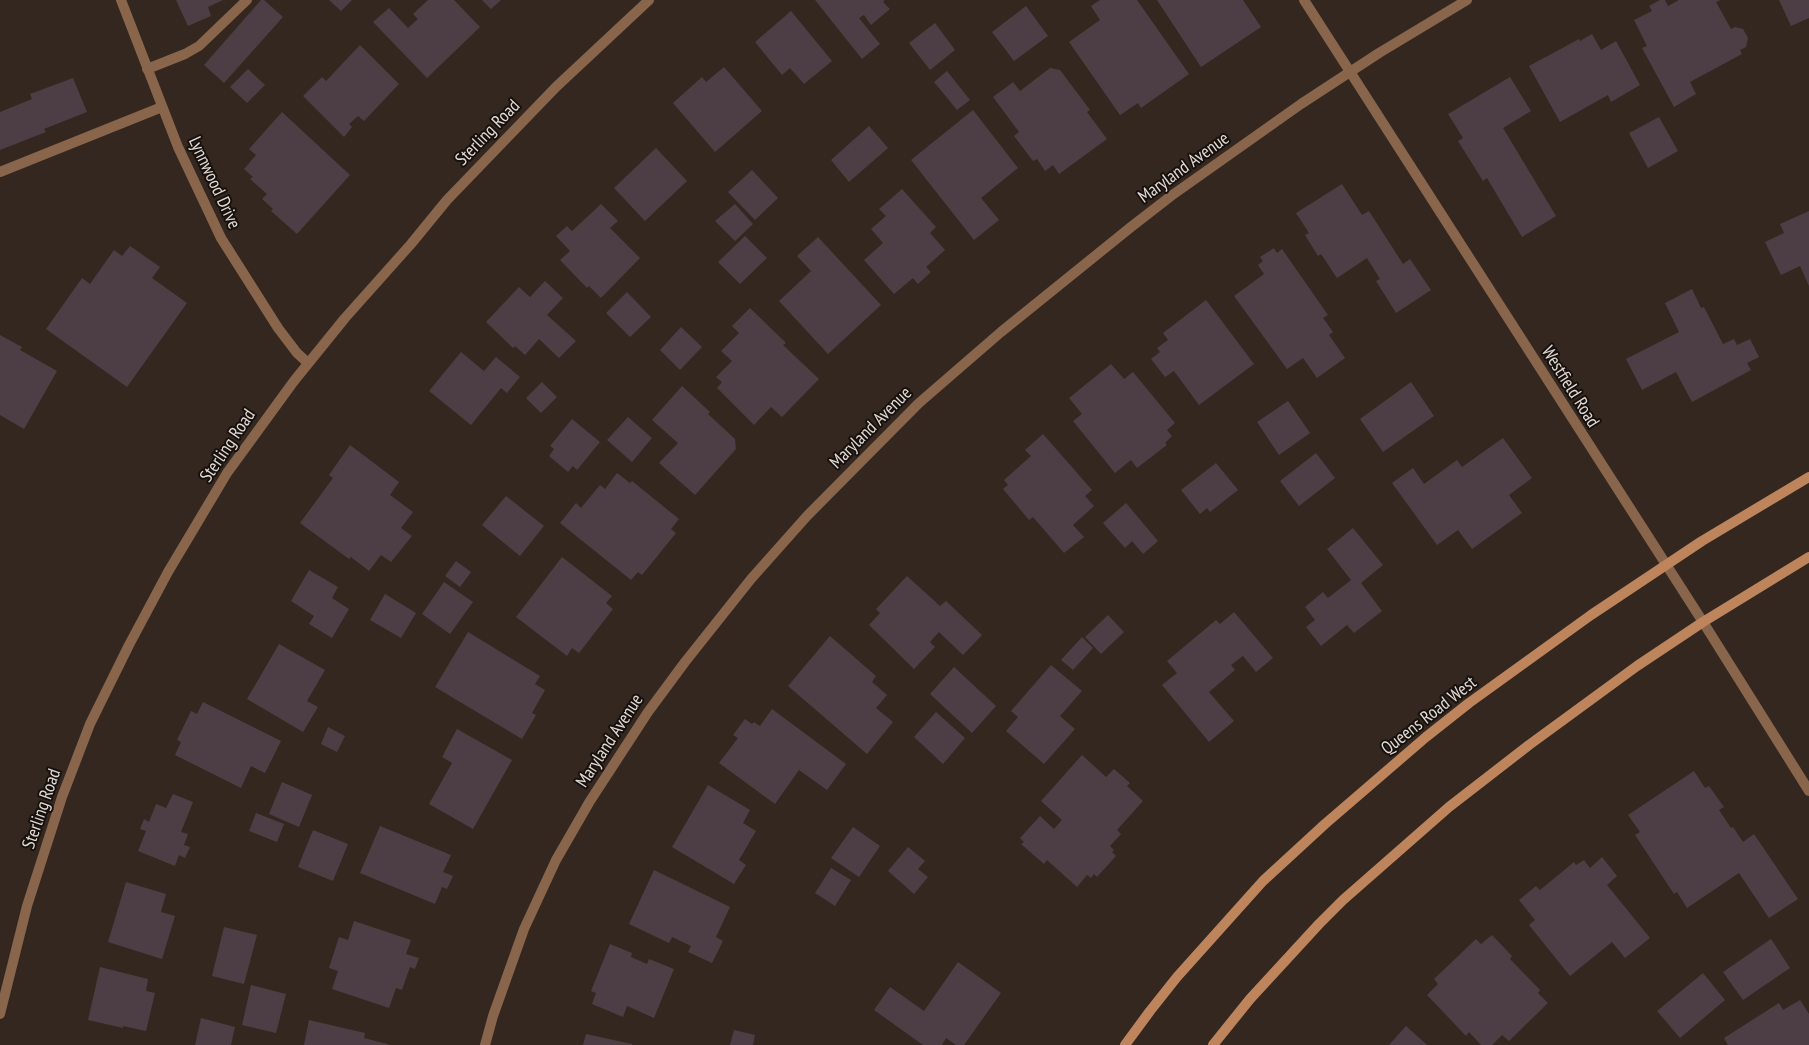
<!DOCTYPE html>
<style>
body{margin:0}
canvas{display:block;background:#34271f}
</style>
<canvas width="1809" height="1045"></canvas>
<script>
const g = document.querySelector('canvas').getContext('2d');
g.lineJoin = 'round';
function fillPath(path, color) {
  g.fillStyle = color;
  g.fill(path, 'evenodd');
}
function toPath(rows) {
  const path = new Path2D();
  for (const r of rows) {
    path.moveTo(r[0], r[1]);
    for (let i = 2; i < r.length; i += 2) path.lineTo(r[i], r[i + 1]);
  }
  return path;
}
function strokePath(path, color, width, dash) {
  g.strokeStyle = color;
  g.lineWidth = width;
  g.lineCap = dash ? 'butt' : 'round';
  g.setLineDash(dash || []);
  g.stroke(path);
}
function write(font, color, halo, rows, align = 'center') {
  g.font = font + ' "PT Sans Narrow",sans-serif';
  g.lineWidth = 4;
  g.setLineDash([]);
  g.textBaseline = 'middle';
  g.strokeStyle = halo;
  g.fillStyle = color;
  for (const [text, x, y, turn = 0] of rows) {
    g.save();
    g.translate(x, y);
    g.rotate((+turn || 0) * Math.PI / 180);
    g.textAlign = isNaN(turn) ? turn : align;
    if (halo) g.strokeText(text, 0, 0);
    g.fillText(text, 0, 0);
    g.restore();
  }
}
fillPath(toPath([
 [176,0,223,0,208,7,211,16,188,26],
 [261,0,264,0,283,17,224,83,204,65],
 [329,0,352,0,341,11],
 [428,0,454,0,480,27,427,78,373,22,389,8,408,28,418,19,413,14],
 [482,0,501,0,491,9],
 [815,0,885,0,883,2,890,9,871,25,864,15,859,18,880,44,862,59],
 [1100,0,1137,0,1189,74,1141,108,1138,103,1120,115,1069,42,1100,20,1091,6],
 [1157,0,1243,0,1261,27,1201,67],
 [1660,0,1665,0,1668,6,1679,0,1721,0,1716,2,1731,29,1735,27,1743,29,1748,38,1746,47,1740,50,1742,54,1690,82,1696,94,1674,107,1642,48,1647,46,1634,20,1652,11,1649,6],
 [1779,0,1809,0,1809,18,1791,26],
 [1026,6,1048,36,1014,61,992,32],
 [791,11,832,61,804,84,790,68,782,75,755,42],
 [935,23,955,50,930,70,909,43],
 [1592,34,1601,50,1616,41,1640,85,1611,102,1608,95,1560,122,1529,66,1579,39,1580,41],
 [360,45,399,84,364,121,358,116,349,124,352,127,344,137,303,96,322,77,326,81],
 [724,67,762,111,715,152,673,103,702,77,706,82],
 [1050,68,1060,70,1090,110,1087,112,1107,139,1059,174,1053,165,1045,171,1037,159,1033,161,1014,136,1019,132,993,97,1013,82,1020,91],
 [248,69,265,85,247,103,230,87],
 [947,71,970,100,957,110,934,82],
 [1510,77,1531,111,1503,128,1556,216,1522,237,1487,178,1483,181,1458,141,1463,138,1448,114],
 [73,78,87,112,44,129,46,132,0,150,0,112,32,99,30,94],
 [973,110,1018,168,981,198,999,220,974,240,911,160],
 [282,112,350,175,297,234,271,211,273,209,262,199,267,194,250,179,253,177,244,169,256,155,249,149],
 [1659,117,1678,151,1648,168,1629,133],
 [869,126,888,148,849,182,831,160],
 [656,148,687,181,645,221,614,188],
 [752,170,778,198,755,220,728,192],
 [1342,184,1362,215,1369,211,1403,264,1410,259,1431,290,1396,313,1376,281,1380,279,1367,258,1337,278,1321,254,1318,256,1305,235,1309,233,1296,213],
 [902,189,936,227,930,233,945,250,926,267,931,272,918,284,913,278,894,294,864,260,883,243,871,229,886,216,879,209],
 [601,204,618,221,610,228,640,258,601,298,589,286,587,288,560,260,570,251,556,236,567,226,572,231],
 [735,204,753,224,735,241,715,221],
 [1809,211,1809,286,1800,266,1781,275,1765,242,1784,233,1780,224],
 [745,236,767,258,740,284,718,262],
 [818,237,881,305,828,354,779,301,811,271,797,256],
 [130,246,160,267,152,278,187,303,127,387,46,329,82,278,90,284,114,250,122,256],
 [1274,248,1277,253,1282,249,1328,315,1323,318,1333,332,1329,335,1345,358,1317,378,1303,358,1287,369,1234,296,1264,274,1258,265,1263,261,1260,257],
 [545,281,563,298,547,315,576,341,559,358,539,339,525,355,515,346,513,348,486,322,519,287,530,297],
 [1692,289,1701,308,1704,307,1723,344,1734,339,1737,345,1750,339,1759,357,1747,363,1751,370,1692,402,1676,372,1642,390,1626,359,1679,332,1665,303],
 [627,292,651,317,630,337,606,313],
 [1206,300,1254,364,1199,405,1174,371,1165,377,1151,359,1160,352,1157,348,1168,340,1163,333],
 [750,308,786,343,783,345,819,379,782,417,771,407,754,425,717,388,722,382,716,377,732,361,721,351,739,333,732,326],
 [681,327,702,347,680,370,660,350],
 [0,335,22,347,20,350,57,371,24,429,0,415],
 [461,352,484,371,496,357,520,377,507,393,501,388,471,425,429,391],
 [1111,364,1124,379,1133,372,1175,423,1167,430,1172,436,1165,443,1167,445,1137,468,1131,460,1115,473,1073,421,1082,414,1069,398],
 [542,382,557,397,541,413,526,398],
 [1411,382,1434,416,1383,452,1360,419],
 [682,386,710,412,708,414,735,439,736,449,695,495,659,463,678,443,652,420],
 [1288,401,1310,433,1279,455,1257,422],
 [628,417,652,438,632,462,607,440],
 [572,419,600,442,577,470,573,466,568,472,549,456,554,449,550,446],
 [1043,434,1092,490,1085,496,1094,506,1073,525,1084,537,1064,553,1033,517,1029,520,1003,489,1008,485,1004,480,1031,456,1025,450],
 [1503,438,1532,478,1509,495,1522,513,1472,549,1458,530,1437,545,1392,483,1413,468,1424,484,1457,460,1462,467],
 [350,445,399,482,390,495,413,512,401,528,412,536,391,562,381,555,369,571,351,557,349,559,300,523,333,478,329,475],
 [1316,453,1335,478,1299,506,1280,481],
 [1216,463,1238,490,1210,512,1207,508,1200,514,1181,490],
 [617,473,630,483,632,481,679,519,671,529,676,533,642,575,638,572,631,580,560,523,576,503,581,508,600,485,605,489],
 [506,496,544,526,520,556,482,525],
 [1126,503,1158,541,1143,554,1132,541,1125,548,1103,523],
 [1353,528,1383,565,1361,583,1382,611,1354,633,1347,625,1321,646,1306,627,1315,620,1305,607,1323,592,1328,598,1351,580,1327,549],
 [562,557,612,596,606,603,613,609,579,653,572,648,567,656,516,617],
 [456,561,471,572,460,587,445,576],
 [309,570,338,587,332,598,349,609,332,638,309,624,314,616,291,601],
 [907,576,940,606,946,601,982,635,963,655,939,632,930,642,935,647,914,669,869,625,880,613,876,609],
 [444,582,473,602,450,634,422,614],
 [385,594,416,613,401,638,370,620],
 [1234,612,1273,658,1256,672,1243,656,1231,665,1235,670,1209,692,1234,721,1209,742,1162,685,1177,673,1167,661,1216,620,1220,624],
 [1108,615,1124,632,1101,654,1085,637],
 [468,632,540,676,535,684,545,690,532,713,536,715,522,739,435,687],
 [830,636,876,676,872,682,887,695,876,708,893,722,867,754,788,686],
 [1082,637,1093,648,1073,670,1061,660],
 [279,644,325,670,307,701,318,707,303,732,247,699],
 [1051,665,1082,691,1060,716,1075,729,1044,764,1006,731,1018,717,1011,711],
 [954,667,996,706,972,733,930,694],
 [203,702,281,741,265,773,251,766,241,788,175,755,181,742,177,740,191,711,197,714],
 [772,709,846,764,827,790,799,770,775,804,719,763,738,738,733,735,745,719,752,724,754,722,760,726],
 [936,712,965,738,943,764,914,737],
 [328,727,345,736,337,752,321,744],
 [457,729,512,760,473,829,429,804,452,763,442,757],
 [1082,755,1106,777,1114,769,1130,783,1127,786,1143,801,1117,830,1121,834,1110,846,1114,850,1112,852,1116,856,1097,877,1094,874,1091,878,1087,875,1077,887,1047,860,1044,864,1021,844,1024,842,1020,838,1040,816,1054,829,1062,820,1041,801],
 [1694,771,1705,788,1709,786,1724,807,1719,810,1731,828,1733,827,1743,842,1754,834,1798,899,1769,918,1739,873,1687,908,1677,892,1674,894,1635,835,1640,832,1628,815],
 [282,782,312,795,299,827,269,814],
 [708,785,750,810,743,823,756,831,739,860,746,865,734,884,672,847],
 [173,794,193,802,181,832,188,834,184,845,190,847,185,858,179,855,175,866,138,851,146,831,140,829,144,819,149,822,156,804,166,808],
 [256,813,284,824,277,842,249,831],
 [380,826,451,855,443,872,453,876,447,889,442,887,435,904,360,873],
 [853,827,880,846,859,877,831,858],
 [313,830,348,844,333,881,298,867],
 [908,847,925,861,918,869,928,877,914,894,888,871],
 [1602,857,1617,876,1607,885,1650,938,1625,958,1612,942,1570,976,1529,925,1535,920,1519,900,1536,886,1540,890,1574,862,1576,865,1584,860,1590,868],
 [831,868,851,880,835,906,815,893],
 [654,870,730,907,716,937,723,941,712,963,688,952,691,946,672,937,669,943,629,924],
 [126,882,166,894,161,912,175,916,162,959,108,942],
 [354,921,411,940,406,954,419,958,415,969,410,967,402,990,396,988,389,1008,332,989,338,971,329,968,339,937,348,940],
 [224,927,257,935,244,984,212,976],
 [1492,935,1512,956,1510,959,1540,990,1538,993,1548,1003,1509,1041,1502,1035,1492,1045,1481,1045,1469,1032,1466,1036,1427,995,1438,984,1434,979,1476,939,1481,944],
 [1771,939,1790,968,1743,1000,1723,972],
 [610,944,632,953,631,957,647,964,649,959,674,969,654,1018,627,1006,623,1017,592,1004,596,993,591,991],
 [958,962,1001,993,964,1045,956,1045,946,1038,942,1045,923,1045,874,1010,890,987,924,1011],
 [100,967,148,979,146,991,155,993,146,1031,123,1026,123,1028,88,1020],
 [1703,973,1725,1000,1680,1038,1657,1011],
 [251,985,286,994,276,1033,242,1025],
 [1800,1000,1809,1014,1809,1045,1728,1045,1724,1038,1779,1003,1783,1010],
 [201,1018,235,1027,231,1045,195,1045],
 [309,1020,365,1033,364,1038,391,1045,304,1045],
 [1406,1026,1427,1045,1389,1045],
 [734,1030,755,1035,753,1045,730,1045],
 [586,1034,632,1044,632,1045,583,1045]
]), '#4d3d44');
strokePath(toPath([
 [147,69,185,54,199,46,247,0],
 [0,172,162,107]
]), '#89654c', 10);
strokePath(toPath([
 [121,0,178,147,221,238,278,328,297,353,308,363],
 [1304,0,1703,622,1809,791],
 [0,1014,27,906,62,797,90,724,129,645,168,572,227,473,294,381,345,318,411,244,447,200,556,87,649,0],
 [485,1045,493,1016,524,929,556,860,590,801,648,712,685,662,751,579,807,516,919,403,1001,332,1131,227,1171,196,1301,104,1379,53,1467,0]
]), '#89654c', 10);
strokePath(toPath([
 [1125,1045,1150,1011,1177,977,1263,881,1325,824,1426,737,1469,703,1591,615,1702,541,1809,477],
 [1213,1045,1250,999,1319,924,1343,900,1449,807,1529,745,1637,666,1703,622,1809,557]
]), '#be855d', 10);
write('18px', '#e3dad5', '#17110e', [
 ["Sterling Road",488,133,-46],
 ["Maryland Avenue",1184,168,-36],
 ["Lynnwood Drive",214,183,65],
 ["Westfield Road",1570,387,58],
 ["Maryland Avenue",871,428,-45],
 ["Sterling Road",228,446,-56],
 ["Queens Road West",1429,716,-38],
 ["Maryland Avenue",610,741,-57],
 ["Sterling Road",42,809,-71]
]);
</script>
